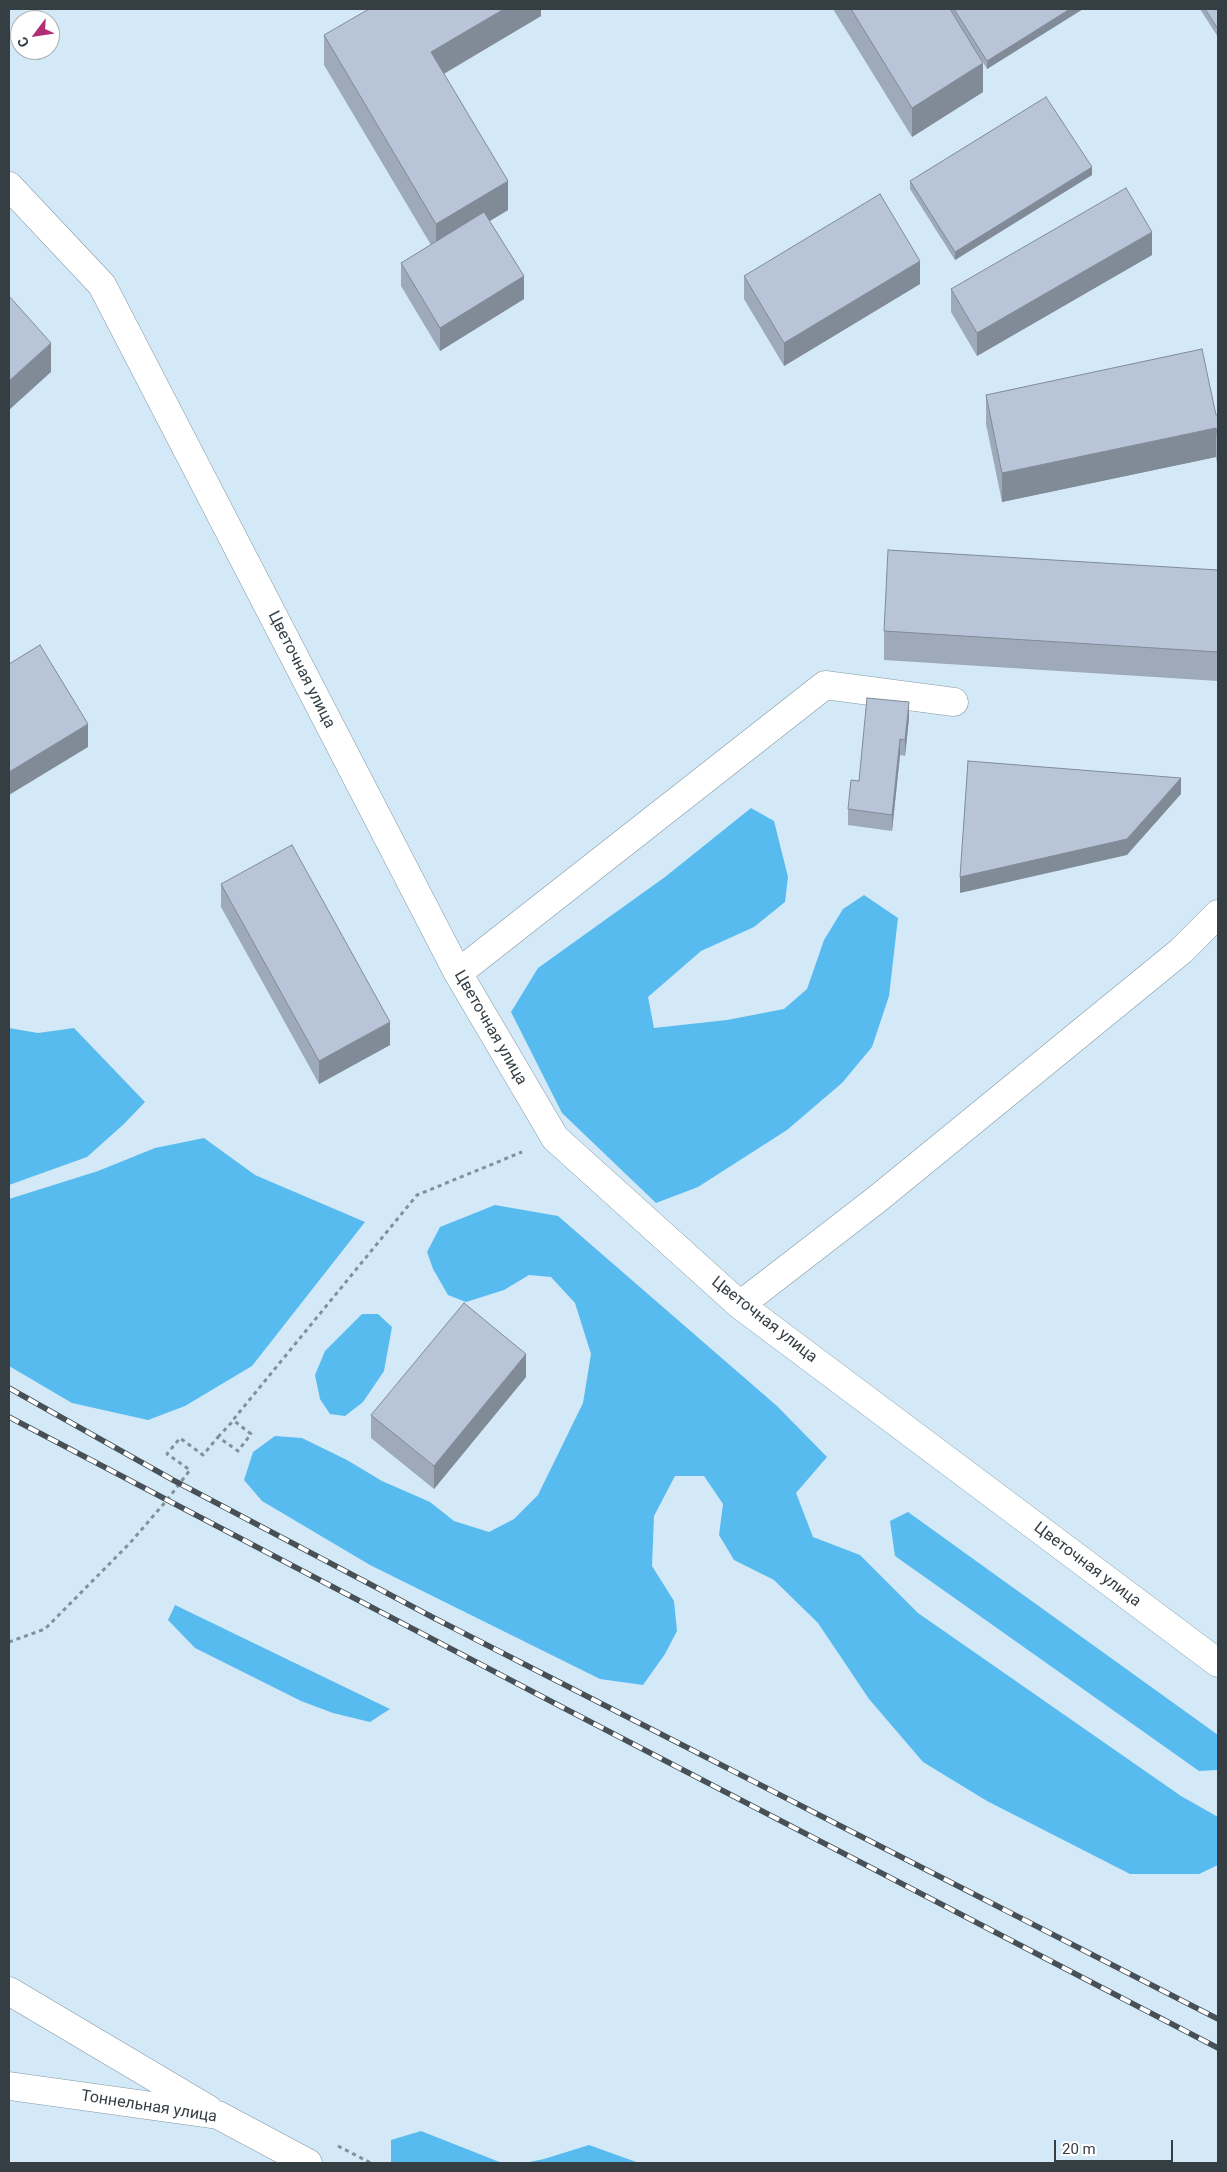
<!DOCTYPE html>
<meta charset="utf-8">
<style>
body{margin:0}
#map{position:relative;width:1227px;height:2172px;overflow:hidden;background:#d3e9f7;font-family:Roboto,sans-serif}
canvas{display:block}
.frame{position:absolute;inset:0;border:10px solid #353e43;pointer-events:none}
.north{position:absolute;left:10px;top:10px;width:50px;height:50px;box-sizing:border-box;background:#fff;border:1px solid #aeb2b4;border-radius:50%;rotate:239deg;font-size:14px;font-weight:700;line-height:20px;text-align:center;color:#353e43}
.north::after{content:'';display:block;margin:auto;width:18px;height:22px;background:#b22d73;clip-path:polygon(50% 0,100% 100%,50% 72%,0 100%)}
.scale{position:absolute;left:1054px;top:2140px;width:119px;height:22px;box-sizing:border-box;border:2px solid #353e43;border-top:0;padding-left:6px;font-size:15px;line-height:18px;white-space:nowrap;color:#353e43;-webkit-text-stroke:4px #fff;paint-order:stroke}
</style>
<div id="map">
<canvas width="1227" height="2172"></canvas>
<div class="frame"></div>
<div class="north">С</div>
<div class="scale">20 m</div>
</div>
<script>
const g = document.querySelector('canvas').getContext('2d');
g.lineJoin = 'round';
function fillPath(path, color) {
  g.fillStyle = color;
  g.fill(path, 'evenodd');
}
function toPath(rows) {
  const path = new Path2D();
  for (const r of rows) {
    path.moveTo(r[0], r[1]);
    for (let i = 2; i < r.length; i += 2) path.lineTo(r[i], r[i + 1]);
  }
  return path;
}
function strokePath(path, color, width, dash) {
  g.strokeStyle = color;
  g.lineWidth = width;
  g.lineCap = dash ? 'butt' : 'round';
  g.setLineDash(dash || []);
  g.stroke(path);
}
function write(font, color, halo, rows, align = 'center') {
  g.font = font + ' Roboto,sans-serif';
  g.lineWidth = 4.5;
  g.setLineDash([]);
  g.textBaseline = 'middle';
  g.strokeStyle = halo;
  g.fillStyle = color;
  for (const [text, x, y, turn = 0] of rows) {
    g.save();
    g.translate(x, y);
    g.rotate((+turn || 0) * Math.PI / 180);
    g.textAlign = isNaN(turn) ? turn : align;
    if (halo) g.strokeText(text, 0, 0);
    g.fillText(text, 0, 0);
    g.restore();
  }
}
fillPath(toPath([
 [751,808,774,821,788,877,785,902,754,927,701,951,648,997,654,1028,727,1020,784,1009,807,989,824,940,843,909,864,895,898,918,889,996,872,1047,842,1083,787,1130,698,1187,656,1203,562,1113,511,1012,538,968,665,877],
 [9,1028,38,1033,74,1028,145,1102,124,1124,87,1157,9,1185],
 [204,1138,255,1175,365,1222,252,1366,185,1406,148,1420,72,1403,9,1366,9,1199,98,1171,155,1148],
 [495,1205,558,1216,777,1406,827,1457,796,1493,813,1537,860,1555,918,1613,1181,1796,1218,1817,1218,1865,1199,1874,1130,1874,987,1801,923,1762,869,1699,818,1623,774,1580,734,1560,719,1535,723,1504,704,1476,675,1476,654,1516,652,1566,674,1601,677,1631,665,1654,643,1685,600,1679,370,1565,262,1501,244,1480,253,1452,275,1436,302,1438,347,1460,382,1481,430,1502,454,1521,489,1532,514,1519,538,1495,583,1403,591,1354,575,1303,551,1277,529,1275,504,1290,466,1302,448,1295,433,1269,427,1252,440,1227],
 [362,1314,378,1314,392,1327,384,1371,363,1402,345,1416,330,1414,320,1399,315,1375,325,1351],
 [908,1512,1218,1735,1218,1770,1199,1771,895,1556,890,1521],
 [175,1605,390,1709,370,1722,333,1713,301,1701,195,1648,168,1620],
 [421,2131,502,2163,391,2163,391,2140],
 [589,2145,639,2163,524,2163,544,2159]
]), '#58bbf0');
const minor = toPath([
 [9,186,102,285,458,973,555,1138,740,1305,1218,1663],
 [458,973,825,685,954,702],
 [740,1305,876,1200,1181,951,1218,914]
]);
const major = toPath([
 [9,1991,208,2109],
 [9,2086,218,2115,308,2163]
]);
strokePath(minor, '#8398a5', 29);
strokePath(major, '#8398a5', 29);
strokePath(toPath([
 [218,1437,233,1421],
 [9,1642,45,1629,130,1543,167,1500,190,1470,167,1454,180,1438,203,1455,218,1437,238,1451,251,1434,233,1420,417,1195,522,1152],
 [338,2146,371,2163]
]), '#819099', 3, [4, 4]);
strokePath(minor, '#fff', 28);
strokePath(major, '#fff', 28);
const rail = toPath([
 [9,1388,173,1480,434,1618,1218,2019],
 [9,1417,558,1705,1218,2048]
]);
strokePath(rail, '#465056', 5.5);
strokePath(rail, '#fff', 4, [11]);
fillPath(toPath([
 [541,9,541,16,444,74,508,210,490,221,524,299,440,351,401,286,401,263,431,245,324,65,324,35],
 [833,9,1083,9,987,69,981,59,983,92,912,137],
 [1200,9,1218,9,1218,37],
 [1092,175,955,260,910,189,910,181],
 [1152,255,977,356,951,312,951,289],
 [744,276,920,284,784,366,744,299],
 [986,395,1216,415,1218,414,1218,469,1216,457,1002,502,986,424],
 [1218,570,1218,681,884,660,884,631],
 [909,718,905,756,900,755,892,831,848,825,848,809,859,781],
 [221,884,390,1045,319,1084,221,907],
 [526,1377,434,1489,371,1438,371,1415]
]), '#9ea9ba');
fillPath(toPath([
 [504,9,541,9,541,16,431,81,431,52],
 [1070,9,1083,9,987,69,987,61],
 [983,63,983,92,912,137,912,108],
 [1092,167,1092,175,955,260,955,252],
 [508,181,508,210,436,253,436,224],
 [1152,232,1152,255,977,356,977,333],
 [920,261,920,284,784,366,784,343],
 [524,276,524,299,440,351,440,328],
 [51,343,51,372,9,410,9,381],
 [1216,428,1216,457,1002,502,1002,473],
 [909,702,909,718,905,756,905,740],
 [88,724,88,747,9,795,9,772],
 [900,739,900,755,892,831,892,815],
 [1181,778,1181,794,1127,855,960,893,960,877],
 [390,1022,390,1045,319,1084,319,1061],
 [526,1354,526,1377,434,1489,434,1466]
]), '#818a97');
const building = toPath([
 [369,9,504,9,431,52,508,181,436,224,324,35,369,9],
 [851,9,950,9,983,63,912,108,851,9],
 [954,9,1070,9,987,61,954,9],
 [1205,9,1218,9,1218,29,1205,9],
 [1046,97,1092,167,955,252,910,181,1046,97],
 [1126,188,1152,232,977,333,951,289,1126,188],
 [880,194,920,261,784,343,744,276,880,194],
 [484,212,524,276,440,328,401,263,484,212],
 [9,296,51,343,9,381,9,296],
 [1202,349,1216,415,1218,414,1218,440,1216,428,1002,473,986,395,1202,349],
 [888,550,1218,570,1218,652,884,631,888,550],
 [40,645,88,724,9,772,9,664,40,645],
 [867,698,909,702,905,740,900,739,892,815,848,809,851,780,859,781,867,698],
 [968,761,1181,778,1127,839,960,877,968,761],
 [292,845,390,1022,319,1061,221,884,292,845],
 [464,1303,526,1354,434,1466,371,1415,464,1303]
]);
fillPath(building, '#b8c5d8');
strokePath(building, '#818a97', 1);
write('16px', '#353e43', '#fff', [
 ["Цветочная улица",301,670,63],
 ["Цветочная улица",490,1028,60],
 ["Цветочная улица",764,1320,38],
 ["Цветочная улица",1087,1565,37],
 ["Тоннельная улица",149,2107,9]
]);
</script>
